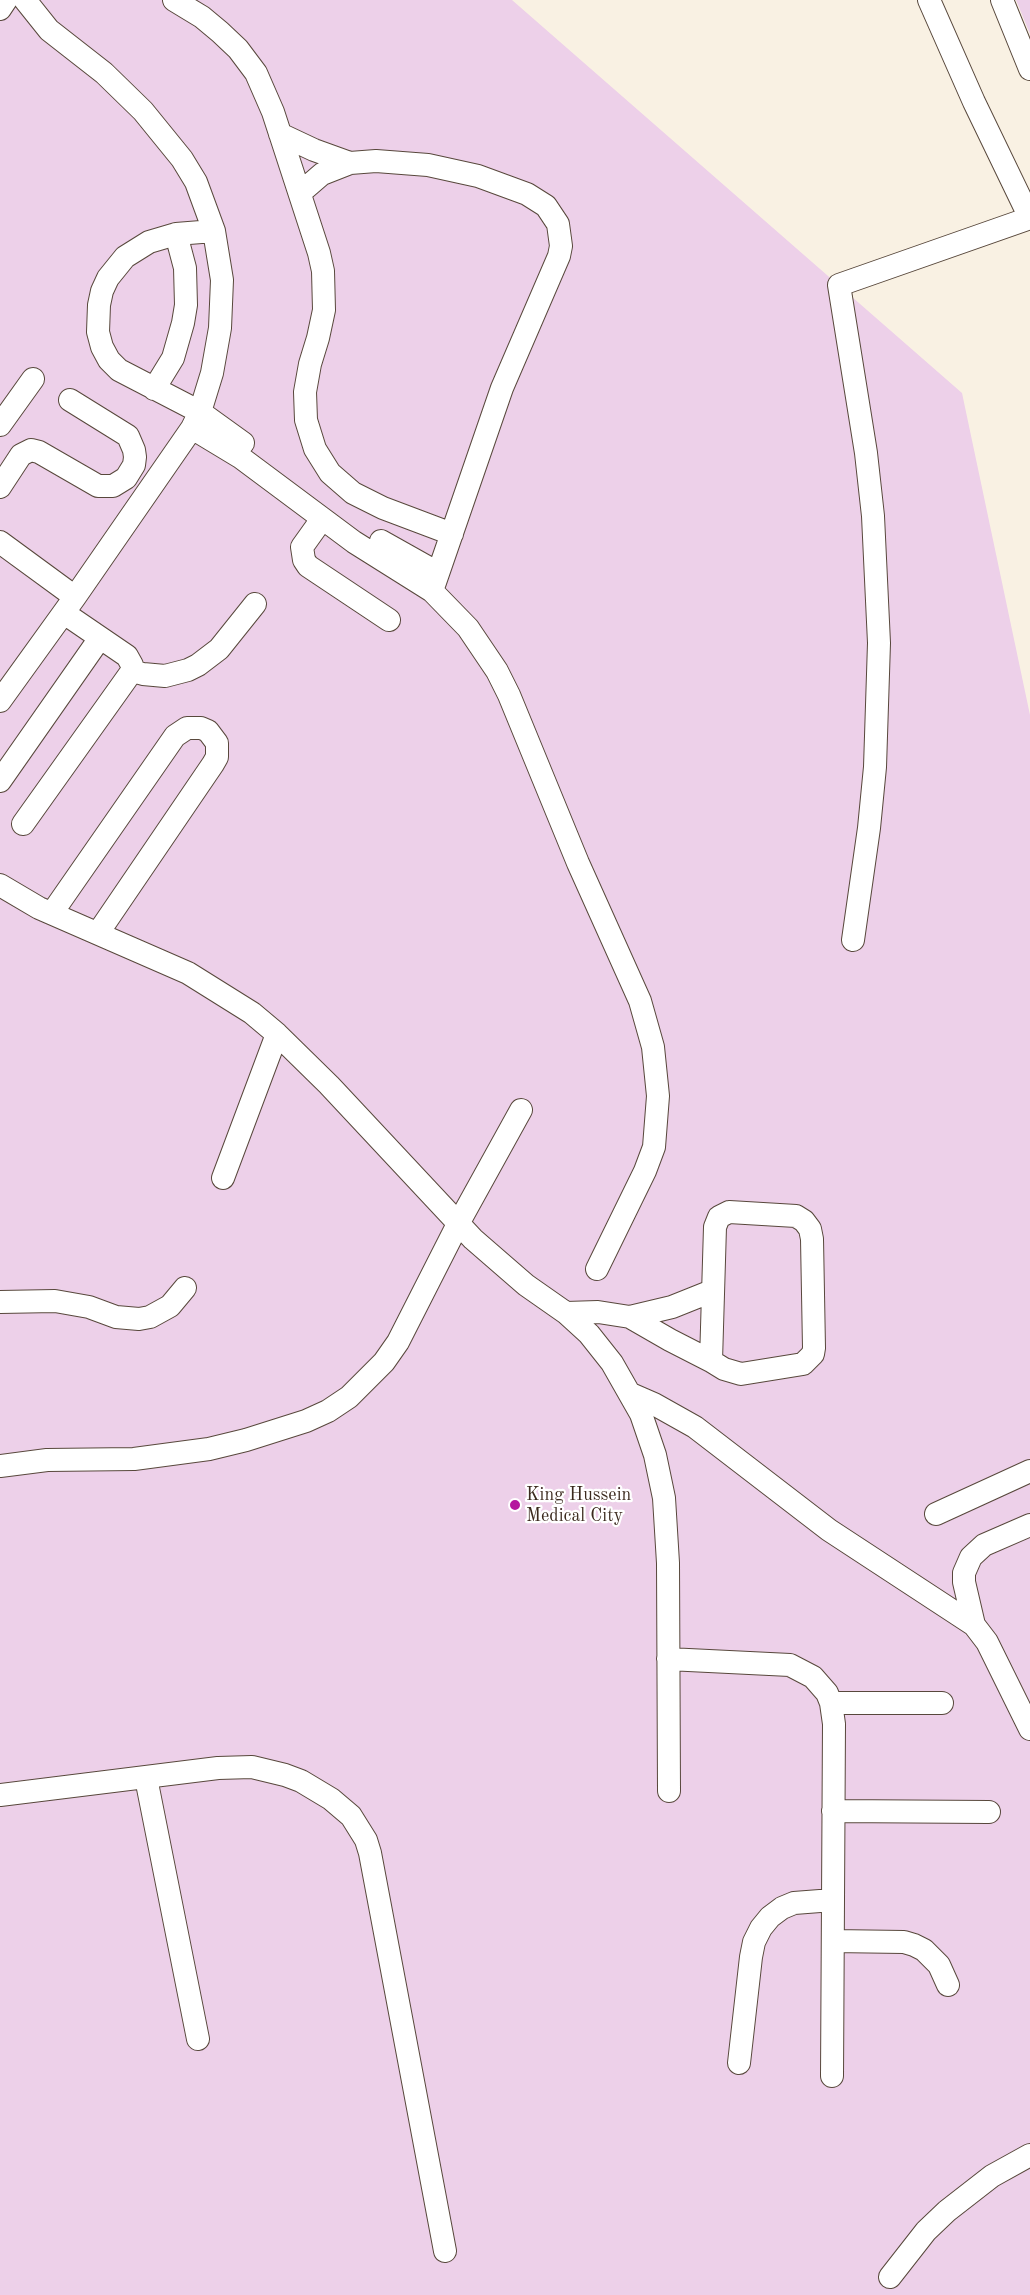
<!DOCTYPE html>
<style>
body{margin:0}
canvas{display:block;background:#f9f1e3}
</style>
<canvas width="1030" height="2295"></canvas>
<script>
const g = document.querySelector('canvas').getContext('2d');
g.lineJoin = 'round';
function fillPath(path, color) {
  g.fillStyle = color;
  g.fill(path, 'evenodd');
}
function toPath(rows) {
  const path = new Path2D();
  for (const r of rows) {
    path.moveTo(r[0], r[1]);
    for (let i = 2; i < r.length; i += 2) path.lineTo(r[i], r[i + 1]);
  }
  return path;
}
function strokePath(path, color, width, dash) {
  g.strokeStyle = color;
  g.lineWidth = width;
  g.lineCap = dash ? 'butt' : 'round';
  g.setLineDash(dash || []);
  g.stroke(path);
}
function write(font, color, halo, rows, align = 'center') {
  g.font = font + ' "Old Standard TT",serif';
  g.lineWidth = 4.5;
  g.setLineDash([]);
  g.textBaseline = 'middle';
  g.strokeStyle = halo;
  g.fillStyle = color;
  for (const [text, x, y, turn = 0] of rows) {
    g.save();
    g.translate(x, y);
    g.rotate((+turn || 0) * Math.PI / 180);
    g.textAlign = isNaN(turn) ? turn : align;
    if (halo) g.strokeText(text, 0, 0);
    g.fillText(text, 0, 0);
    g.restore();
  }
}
fillPath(toPath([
 [0,0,512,0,962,393,1030,715,1030,2295,0,2295],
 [1016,0,1030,0,1030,34]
]), '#edd0e9');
const minor = toPath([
 [174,0,202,17,220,32,238,49,256,73,273,112,319,253,323,271,324,310,318,338,310,364,305,392,306,420,315,449,330,473,353,493,383,508,452,534],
 [1002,0,1030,69],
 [0,9,6,0],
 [280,134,314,150,350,163],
 [300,193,322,174,350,163,376,161,428,165,478,176,527,194,546,206,558,224,561,246,559,256,502,388,432,591],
 [214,231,176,234,149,242,125,257,108,278,102,291,99,305,98,332,102,347,109,360,119,370,200,412,243,443],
 [154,389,173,358,183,323,186,305,185,268,176,234],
 [0,425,33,379],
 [192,428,240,457,354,542,432,591,468,628,497,671,509,695,578,863,640,1001,653,1047,658,1096,654,1147,645,1171,597,1269],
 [0,487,21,455,31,450,39,452,98,486,113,486,126,478,134,465,135,457,134,450,128,436,70,400],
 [322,519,302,547,304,560,308,566,389,620],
 [381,541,438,573],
 [0,542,75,597],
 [132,671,143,674,165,676,188,670,198,665,219,649,255,604],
 [0,701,75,597,192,428,200,412,212,373,220,328,222,280,214,231,196,182,182,159,143,111,104,73,49,30,25,0],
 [0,781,100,638],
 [23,824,132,671,132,665,127,656,64,613],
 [0,885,39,908,188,973,252,1013,277,1034,329,1085,473,1239,526,1285,566,1313,589,1334,612,1363,641,1414,655,1455,664,1498,668,1563,669,1791],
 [52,913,175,736,187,728,201,728,208,731,217,743,217,757,213,764,98,933],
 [853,940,869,828,875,767,879,643,873,516,866,453,839,285,1030,218,974,102,929,0],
 [223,1178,277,1034],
 [729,1212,796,1216,804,1221,810,1229,812,1239,814,1348,813,1354,803,1364,741,1374,724,1369,711,1361,715,1227,719,1217,729,1212],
 [0,1302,55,1301,89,1307,116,1317,139,1319,150,1317,170,1306,185,1288],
 [566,1313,598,1312,630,1317,672,1307,712,1291],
 [630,1317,670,1340,711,1361],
 [631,1394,654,1404,695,1427,829,1530,974,1625,987,1642,1030,1729],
 [0,1466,47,1460,134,1459,209,1449,246,1440,306,1421,328,1411,349,1397,384,1362,398,1342,458,1224,521,1110],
 [936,1514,1030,1471],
 [974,1625,964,1582,964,1573,971,1557,984,1545,1030,1525],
 [668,1659,790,1665,813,1677,827,1693,831,1703,834,1724,832,2076],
 [831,1703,942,1703],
 [146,1778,198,2039],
 [0,1795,218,1768,252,1767,285,1775,301,1781,331,1799,351,1816,366,1840,370,1853,445,2251],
 [833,1811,989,1812],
 [833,1941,904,1942,914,1945,924,1950,939,1965,948,1985],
 [739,2063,751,1957,754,1942,761,1928,770,1917,782,1908,794,1903,833,1900],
 [890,2277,926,2231,947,2211,992,2176,1030,2155]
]);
strokePath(minor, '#58483c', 24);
strokePath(minor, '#fff', 22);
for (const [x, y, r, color] of [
 [515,1505,6,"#b5179e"]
]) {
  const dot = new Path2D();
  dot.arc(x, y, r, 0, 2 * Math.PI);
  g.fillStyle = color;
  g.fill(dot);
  strokePath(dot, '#fff', 2);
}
write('18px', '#3b2a1e', '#fff', [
 ["King Hussein",526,1495],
 ["Medical City",526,1516]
], 'left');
</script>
